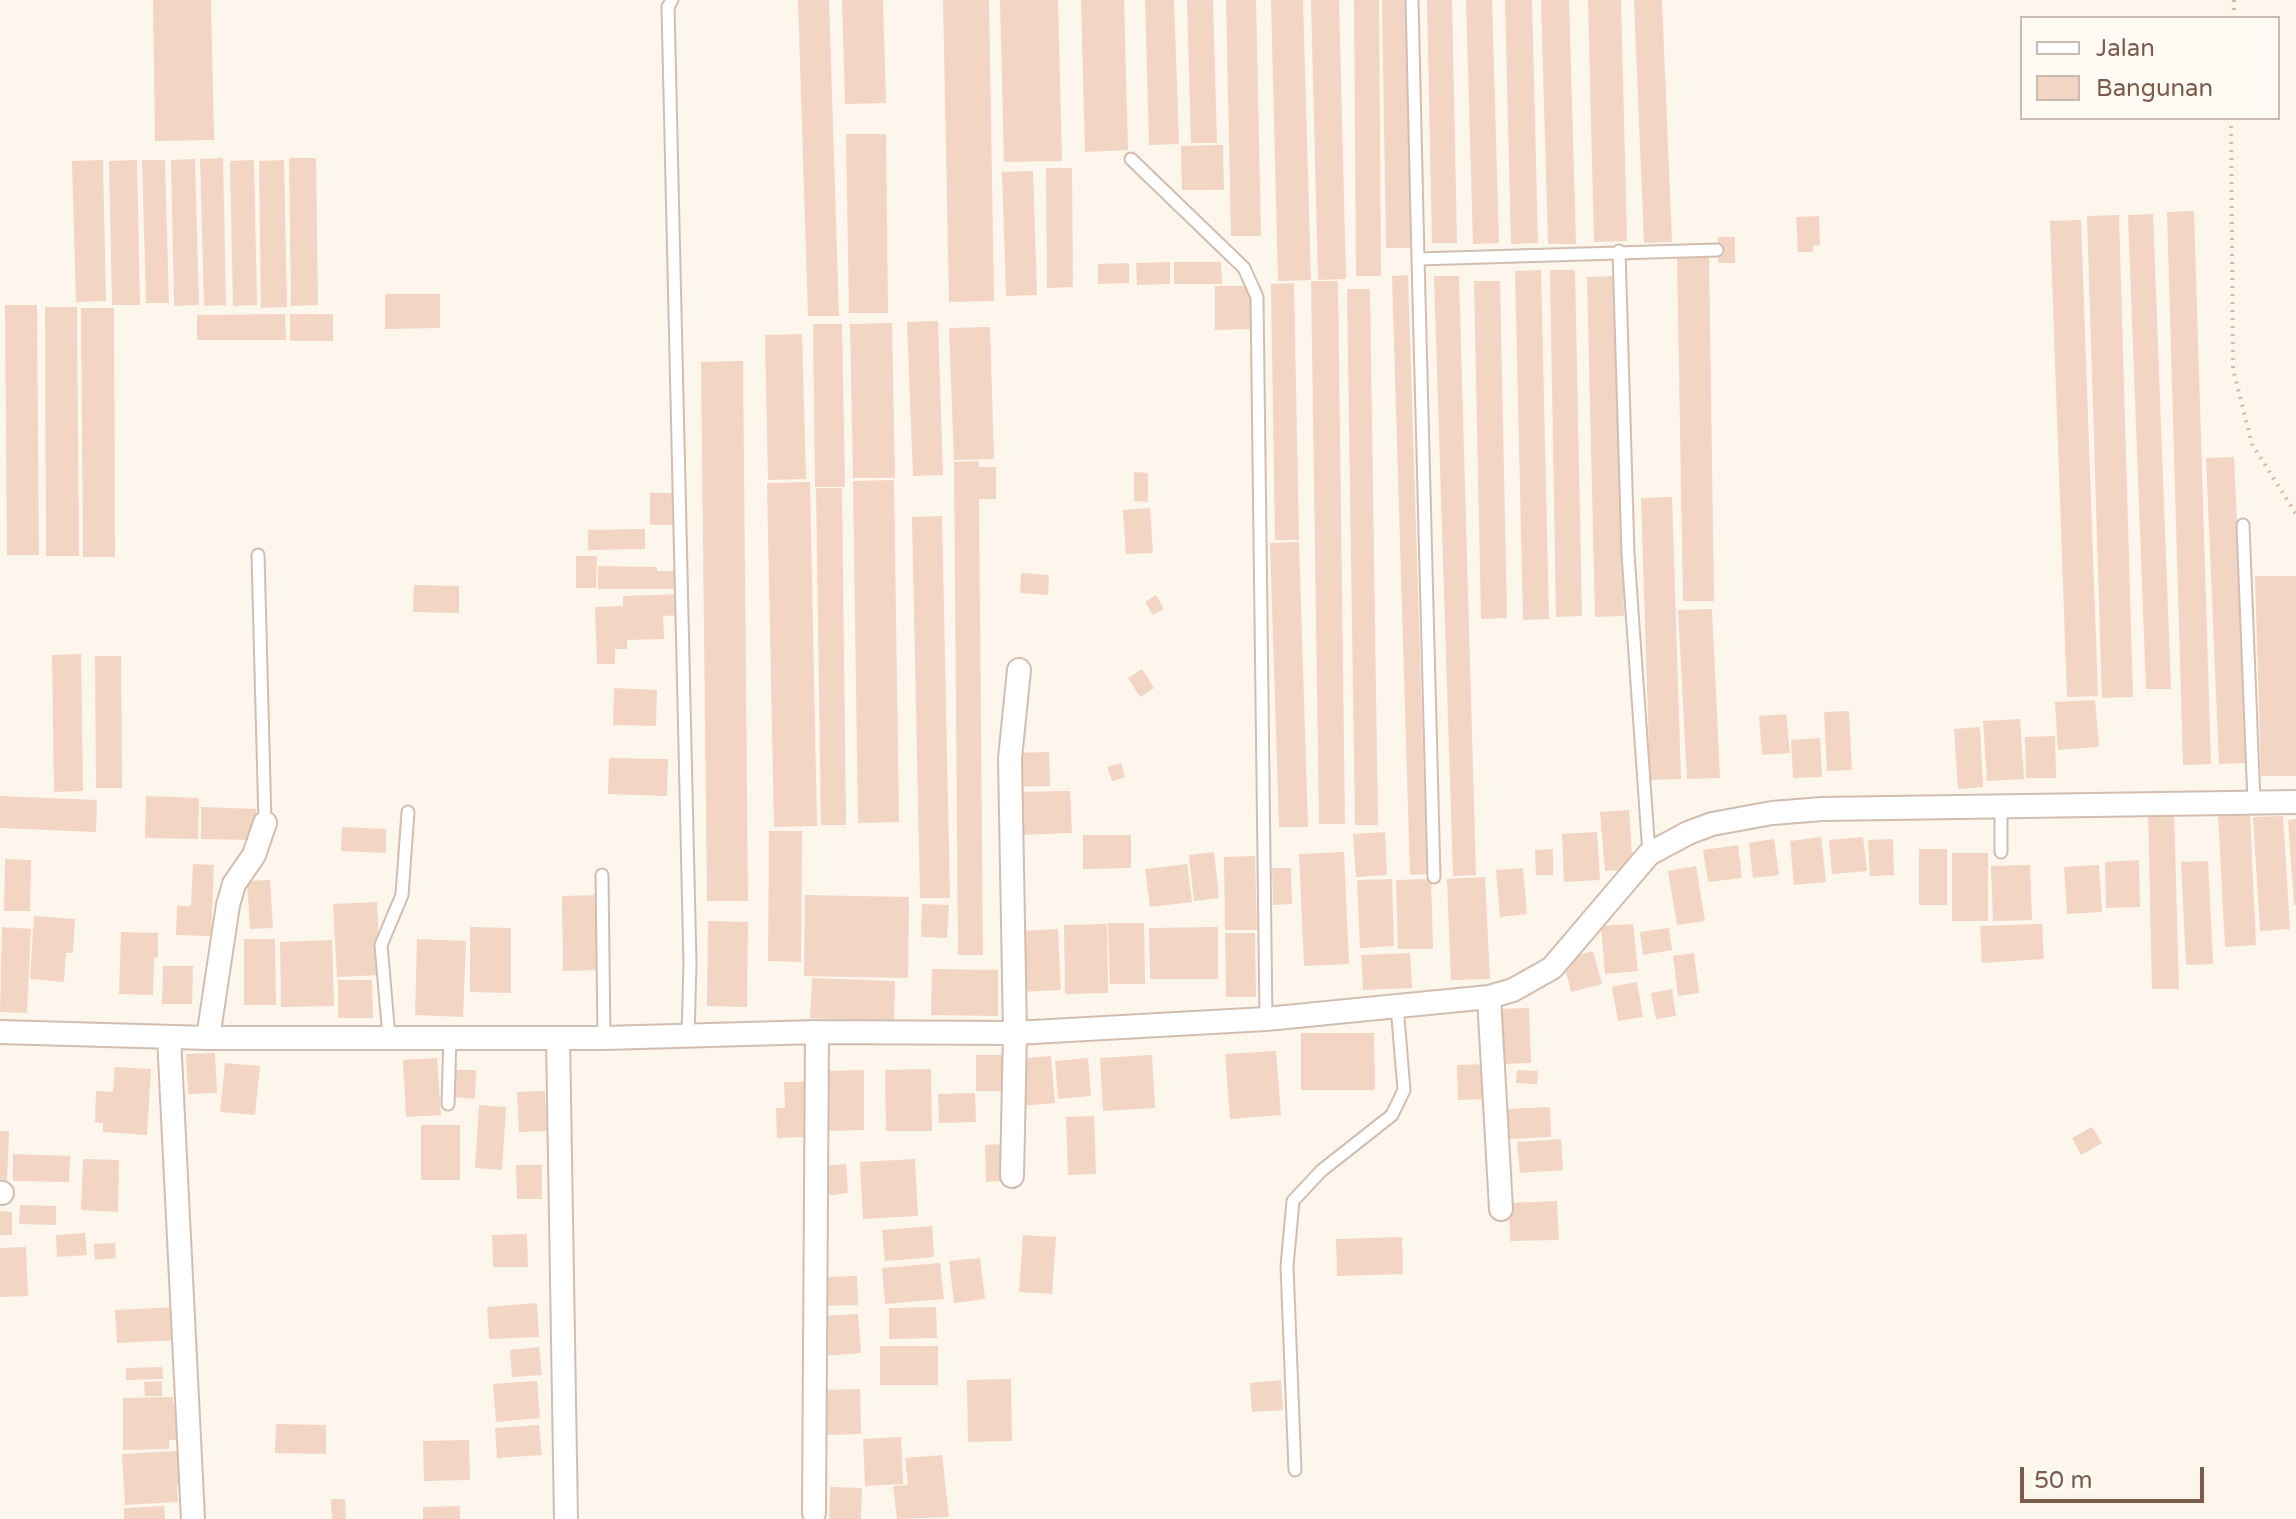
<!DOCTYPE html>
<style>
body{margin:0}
#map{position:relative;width:2296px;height:1519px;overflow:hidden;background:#fdf6ec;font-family:"Varela Round",sans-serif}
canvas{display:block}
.legend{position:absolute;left:2020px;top:16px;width:260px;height:104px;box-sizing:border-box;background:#fffaf3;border:2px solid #cabbb1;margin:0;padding:10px 14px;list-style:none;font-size:24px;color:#7a5c4d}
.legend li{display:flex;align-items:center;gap:16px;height:40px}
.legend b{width:40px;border:2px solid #cabbb1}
.scale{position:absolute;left:2020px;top:1467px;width:184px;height:36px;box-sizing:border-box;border:4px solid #7a5c4d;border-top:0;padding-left:10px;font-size:24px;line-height:28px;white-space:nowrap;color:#7a5c4d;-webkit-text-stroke:6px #fffaf3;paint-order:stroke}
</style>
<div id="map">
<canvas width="2296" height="1519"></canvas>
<ul class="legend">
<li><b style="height:10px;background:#fff"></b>Jalan</li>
<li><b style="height:22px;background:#f3d5c3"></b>Bangunan</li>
</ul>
<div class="scale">50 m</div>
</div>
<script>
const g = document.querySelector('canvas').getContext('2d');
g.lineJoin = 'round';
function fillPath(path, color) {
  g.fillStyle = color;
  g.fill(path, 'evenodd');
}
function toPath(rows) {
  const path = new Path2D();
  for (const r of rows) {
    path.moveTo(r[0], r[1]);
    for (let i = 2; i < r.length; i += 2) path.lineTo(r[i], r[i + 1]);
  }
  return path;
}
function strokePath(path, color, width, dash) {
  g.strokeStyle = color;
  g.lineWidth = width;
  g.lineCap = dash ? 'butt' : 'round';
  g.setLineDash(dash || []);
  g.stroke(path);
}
fillPath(toPath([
 [153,0,211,0,214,140,155,141],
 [798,0,829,0,839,316,808,316],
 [842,0,883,0,886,103,845,104],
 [943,0,989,0,994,301,949,302],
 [1000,0,1058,0,1062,161,1004,162],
 [1081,0,1124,0,1128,150,1085,152],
 [1145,0,1174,0,1179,144,1149,145],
 [1187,0,1213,0,1217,143,1191,143],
 [1226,0,1256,0,1261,236,1231,236],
 [1271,0,1303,0,1311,280,1278,281],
 [1311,0,1339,0,1346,279,1318,280],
 [1354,0,1379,0,1381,276,1356,276],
 [1382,0,1407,0,1411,248,1386,248],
 [1427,0,1452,0,1457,243,1432,243],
 [1466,0,1492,0,1499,243,1473,244],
 [1505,0,1532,0,1538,243,1511,244],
 [1541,0,1569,0,1576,244,1548,244],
 [1588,0,1621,0,1627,241,1594,242],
 [1634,0,1662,0,1672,242,1644,243],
 [846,134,886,134,888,313,849,313],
 [1223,145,1224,190,1182,190,1181,146],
 [223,158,226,305,204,306,200,159],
 [289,158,316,158,318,305,291,306],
 [195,159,199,305,174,306,171,160],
 [103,160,106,301,76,302,72,161],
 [137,160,140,305,112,305,109,161],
 [142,160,165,160,169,303,146,303],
 [254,160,257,305,233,306,230,161],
 [284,160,287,307,261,308,259,161],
 [1046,168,1072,168,1073,287,1047,288],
 [1033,171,1037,295,1006,296,1002,172],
 [2194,211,2211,764,2183,765,2167,212],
 [2153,214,2171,689,2146,689,2128,215],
 [2119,215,2133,697,2102,698,2087,216],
 [1819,216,1820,245,1813,246,1813,252,1798,252,1796,217],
 [2081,220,2098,696,2067,697,2050,221],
 [1718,237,1735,237,1735,263,1718,263],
 [1677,256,1709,256,1714,601,1683,601],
 [1170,262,1170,284,1137,285,1136,263],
 [1174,262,1221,262,1222,284,1174,284],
 [1129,263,1129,283,1098,284,1098,264],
 [1541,270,1549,619,1523,620,1515,271],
 [1550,270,1575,270,1582,616,1556,617],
 [1408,275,1427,874,1410,875,1392,276],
 [1434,276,1459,276,1476,875,1453,876],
 [1615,276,1624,616,1595,617,1587,277],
 [1311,281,1338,281,1345,824,1319,824],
 [1474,281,1500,281,1507,618,1481,619],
 [1294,283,1299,540,1275,540,1271,284],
 [1215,286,1253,286,1253,329,1215,330],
 [1347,289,1370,289,1378,825,1355,825],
 [385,294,440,294,440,328,385,329],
 [5,305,37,305,39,555,7,555],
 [45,307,77,307,79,556,46,556],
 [81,308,114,308,115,557,83,557],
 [285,314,286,340,197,340,197,315],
 [290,314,333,314,333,341,290,341],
 [938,321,943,475,913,476,907,322],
 [892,323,895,478,853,478,850,324],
 [813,324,842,324,845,487,815,487],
 [990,327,994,459,954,460,949,328],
 [802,334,806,479,768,480,765,335],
 [743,361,748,901,707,901,701,362],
 [2234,457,2248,763,2219,764,2206,458],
 [979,461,979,467,996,467,996,499,979,499,983,955,958,955,954,462],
 [1134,472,1148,473,1148,502,1134,501],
 [894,480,899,822,858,823,853,481],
 [810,482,817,826,774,827,767,483],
 [816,488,842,488,846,825,821,825],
 [650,493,676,493,676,525,650,525],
 [1672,497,1681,779,1650,780,1641,498],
 [1150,508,1153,553,1126,554,1123,510],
 [942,516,950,898,920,898,912,517],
 [645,529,645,549,588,550,588,530],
 [1299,542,1308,827,1279,827,1270,543],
 [576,556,597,556,596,588,576,588],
 [598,566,657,567,657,571,679,571,678,589,598,589],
 [1021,573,1049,575,1048,595,1020,593],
 [2255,576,2296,576,2296,776,2261,776],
 [414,585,459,586,459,613,413,612],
 [680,594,681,615,663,616,664,639,627,640,627,649,615,649,615,664,597,664,595,607,623,606,623,596],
 [1156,595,1164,609,1153,615,1145,602],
 [1712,609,1720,778,1687,779,1678,610],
 [81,654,83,791,54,792,52,655],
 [95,656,121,656,122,788,96,788],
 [1142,669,1154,688,1140,697,1128,678],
 [614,688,657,690,656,726,613,725],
 [2095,700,2099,747,2058,750,2055,702],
 [1849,711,1852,770,1827,771,1824,712],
 [1786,714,1790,753,1762,755,1759,716],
 [2020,719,2024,779,1987,781,1983,721],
 [1980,727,1983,787,1958,789,1954,729],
 [2055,736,2056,778,2026,778,2025,737],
 [1820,738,1822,777,1793,778,1791,740],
 [1049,752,1050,786,1015,787,1013,753],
 [609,758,668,759,667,796,608,794],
 [1121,763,1125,777,1112,781,1107,767],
 [1070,791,1072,833,1018,835,1017,792],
 [0,796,97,800,96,832,0,828],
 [146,796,199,798,198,839,145,838],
 [201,807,256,809,255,840,201,839],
 [1629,810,1633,869,1605,871,1600,812],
 [2174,810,2179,989,2152,989,2148,811],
 [2250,813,2256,945,2225,947,2218,815],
 [2283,816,2290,929,2260,931,2253,817],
 [2296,819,2296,905,2294,905,2288,820],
 [342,827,386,829,386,853,341,851],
 [769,831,802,831,801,962,768,961],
 [1385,832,1387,875,1356,877,1353,834],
 [1597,832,1600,880,1564,882,1562,834],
 [1083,835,1131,835,1131,868,1083,869],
 [1821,837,1826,882,1794,885,1790,841],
 [1863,837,1867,871,1832,874,1829,840],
 [1774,839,1779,875,1753,878,1749,843],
 [1893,839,1894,875,1870,876,1868,840],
 [1738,845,1742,878,1708,882,1703,850],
 [1553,849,1553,875,1536,875,1535,850],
 [1919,849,1947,849,1947,905,1919,905],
 [1214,852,1219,898,1194,901,1189,855],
 [1344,852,1349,964,1304,966,1299,854],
 [1952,853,1988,853,1988,921,1952,921],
 [1255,856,1257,930,1225,930,1224,857],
 [5,859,31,860,30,911,4,911],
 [2139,860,2140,907,2106,908,2105,862],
 [2208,861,2213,964,2186,965,2181,862],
 [193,864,214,865,211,936,176,935,177,906,191,906],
 [1187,864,1192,902,1150,907,1145,869],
 [2030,865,2032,920,1993,921,1991,866],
 [2099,865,2102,912,2067,914,2064,867],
 [1696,866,1705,921,1677,925,1668,871],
 [1272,868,1291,868,1292,904,1273,905],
 [1523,868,1527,914,1500,917,1496,870],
 [1485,877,1490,979,1451,980,1447,879],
 [1392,879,1394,946,1360,948,1357,880],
 [1431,879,1433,949,1398,949,1396,880],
 [270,880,273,928,250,929,247,881],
 [599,895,601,970,563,971,562,896],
 [805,895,909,897,908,978,804,976],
 [377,902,380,975,337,977,333,904],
 [922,904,949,905,947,938,921,937],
 [34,916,75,919,73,953,66,953,64,982,30,979],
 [708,921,748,922,747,1007,707,1006],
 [1108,923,1144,923,1145,984,1110,984],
 [1107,924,1108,993,1065,994,1064,925],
 [1633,924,1638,971,1605,974,1601,926],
 [2042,924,2044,959,1982,963,1980,926],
 [2,927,31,929,27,1013,0,1012],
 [470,927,511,928,511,993,470,992],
 [1218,927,1218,979,1150,979,1149,928],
 [1669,928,1672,950,1643,955,1640,932],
 [1058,929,1061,990,1020,992,1018,931],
 [121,932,158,933,158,958,154,957,153,995,119,994],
 [1225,933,1255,933,1256,997,1226,997],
 [244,939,275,939,276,1005,244,1005],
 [417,939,466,941,463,1017,415,1015],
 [332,940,334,1006,281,1007,280,942],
 [1593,951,1602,984,1571,992,1563,959],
 [1410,953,1412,988,1363,990,1361,955],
 [1694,953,1699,993,1678,996,1673,956],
 [163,966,193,966,192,1004,162,1004],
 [932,969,998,970,998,1016,931,1015],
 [812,978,895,981,894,1022,810,1018],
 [338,980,372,980,373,1018,338,1018],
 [1637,982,1643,1017,1618,1021,1612,987],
 [1672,989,1676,1016,1656,1019,1651,993],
 [1529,1008,1531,1063,1499,1064,1497,1009],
 [1301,1033,1374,1033,1375,1090,1301,1090],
 [1276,1051,1281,1115,1230,1119,1225,1054],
 [215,1053,217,1093,188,1094,186,1054],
 [976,1055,1008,1055,1008,1091,976,1091],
 [1152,1055,1155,1108,1103,1111,1100,1058],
 [1051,1056,1055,1103,1021,1106,1017,1059],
 [437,1058,441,1115,406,1117,403,1060],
 [1088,1058,1091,1096,1058,1099,1055,1061],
 [225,1063,260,1066,255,1115,220,1112],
 [1490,1064,1491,1099,1458,1100,1457,1065],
 [115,1067,151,1069,147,1135,103,1132,103,1123,95,1122,96,1091,113,1092],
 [931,1069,932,1131,886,1131,885,1070],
 [455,1070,476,1070,475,1099,453,1097],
 [864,1070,864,1130,823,1131,822,1071],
 [1517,1070,1538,1071,1537,1084,1516,1083],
 [784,1082,805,1082,807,1137,777,1138,776,1108,785,1108],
 [545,1091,547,1131,519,1132,517,1092],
 [975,1093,976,1122,939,1123,938,1094],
 [479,1105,506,1107,502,1170,475,1168],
 [1550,1107,1551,1137,1509,1139,1507,1109],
 [1094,1116,1096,1174,1068,1175,1066,1117],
 [421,1125,460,1125,460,1180,421,1180],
 [2092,1127,2102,1143,2081,1155,2072,1138],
 [0,1131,9,1131,7,1182,0,1182],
 [1561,1139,1563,1170,1520,1173,1517,1142],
 [1002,1144,1003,1181,986,1182,985,1145],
 [13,1154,70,1156,69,1182,13,1181],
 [83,1159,119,1160,118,1212,81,1210],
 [915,1159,918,1216,863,1219,860,1162],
 [846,1164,848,1193,824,1196,820,1166],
 [516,1165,542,1165,542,1199,517,1199],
 [1557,1201,1559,1240,1510,1241,1509,1203],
 [20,1205,56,1206,56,1225,19,1224],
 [0,1211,12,1212,12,1235,0,1235],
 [932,1226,934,1257,885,1261,882,1230],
 [85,1233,87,1255,57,1257,56,1235],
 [527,1234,528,1267,493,1267,492,1235],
 [1023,1235,1056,1237,1052,1294,1019,1292],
 [1402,1237,1403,1274,1337,1276,1336,1239],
 [115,1243,116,1258,95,1260,94,1244],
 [26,1247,28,1296,0,1297,0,1248],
 [980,1258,985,1299,954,1303,949,1261],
 [940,1263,944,1299,885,1304,882,1268],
 [857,1276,858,1305,822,1306,821,1277],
 [537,1303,539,1337,489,1339,487,1307],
 [178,1307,180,1340,117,1343,115,1310],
 [936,1307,937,1338,889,1339,889,1308],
 [858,1314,861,1353,823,1356,820,1316],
 [880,1346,938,1346,938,1385,880,1385],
 [539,1347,542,1375,512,1377,510,1350],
 [162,1367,163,1379,126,1380,126,1368],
 [1011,1379,1012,1441,968,1442,967,1380],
 [1281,1380,1283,1410,1252,1412,1250,1383],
 [162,1381,162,1396,145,1396,144,1382],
 [537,1381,540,1418,496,1422,493,1384],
 [860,1389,861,1434,823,1435,821,1390],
 [173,1397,173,1405,178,1405,178,1440,169,1440,169,1449,123,1450,123,1398],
 [276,1424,326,1425,326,1454,275,1453],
 [539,1425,542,1455,497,1458,495,1428],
 [901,1437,903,1484,865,1486,863,1439],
 [469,1440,470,1480,424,1481,423,1441],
 [177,1451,178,1465,187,1465,188,1483,177,1484,178,1502,125,1505,122,1454],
 [942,1455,949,1517,897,1519,893,1486,908,1485,905,1458],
 [830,1487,862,1488,861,1519,829,1519],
 [331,1499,345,1499,346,1519,332,1519],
 [164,1506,165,1519,124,1519,124,1508],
 [460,1506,460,1519,423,1519,423,1507]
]), '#f3d5c3');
const lane = toPath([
 [672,0,668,7,690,964,688,1036],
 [1412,0,1418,259],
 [1131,159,1244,268,1257,297,1266,1019],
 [1619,251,1628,554,1649,854],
 [2243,525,2254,802],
 [258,555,265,823],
 [2001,806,2001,852],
 [602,875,604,1038],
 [1434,877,1418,259,1717,250],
 [389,1037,381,945,402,895,408,812],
 [448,1104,450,1037],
 [1295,1470,1287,1266,1293,1201,1321,1171,1392,1115,1404,1090,1397,1006]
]);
const street = toPath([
 [1489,997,1501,1209],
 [0,1032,208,1038,604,1038,817,1032,1015,1033,1266,1019,1489,997,1513,990,1552,968,1649,854,1688,833,1712,824,1772,813,1822,809,2296,802],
 [169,1037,193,1519],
 [208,1038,228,905,234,884,254,855,265,823],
 [558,1038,566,1519],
 [1012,1176,1015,1033,1010,758,1019,670],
 [0,1193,2,1193],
 [814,1513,817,1032]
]);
strokePath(lane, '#d1beb0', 15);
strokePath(street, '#d1beb0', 26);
strokePath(toPath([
 [2234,18,2234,0],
 [2231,118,2233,369,2252,444,2296,514]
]), '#d9b8a5', 4, [2, 6]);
strokePath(lane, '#fff', 11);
strokePath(street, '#fff', 22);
</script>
